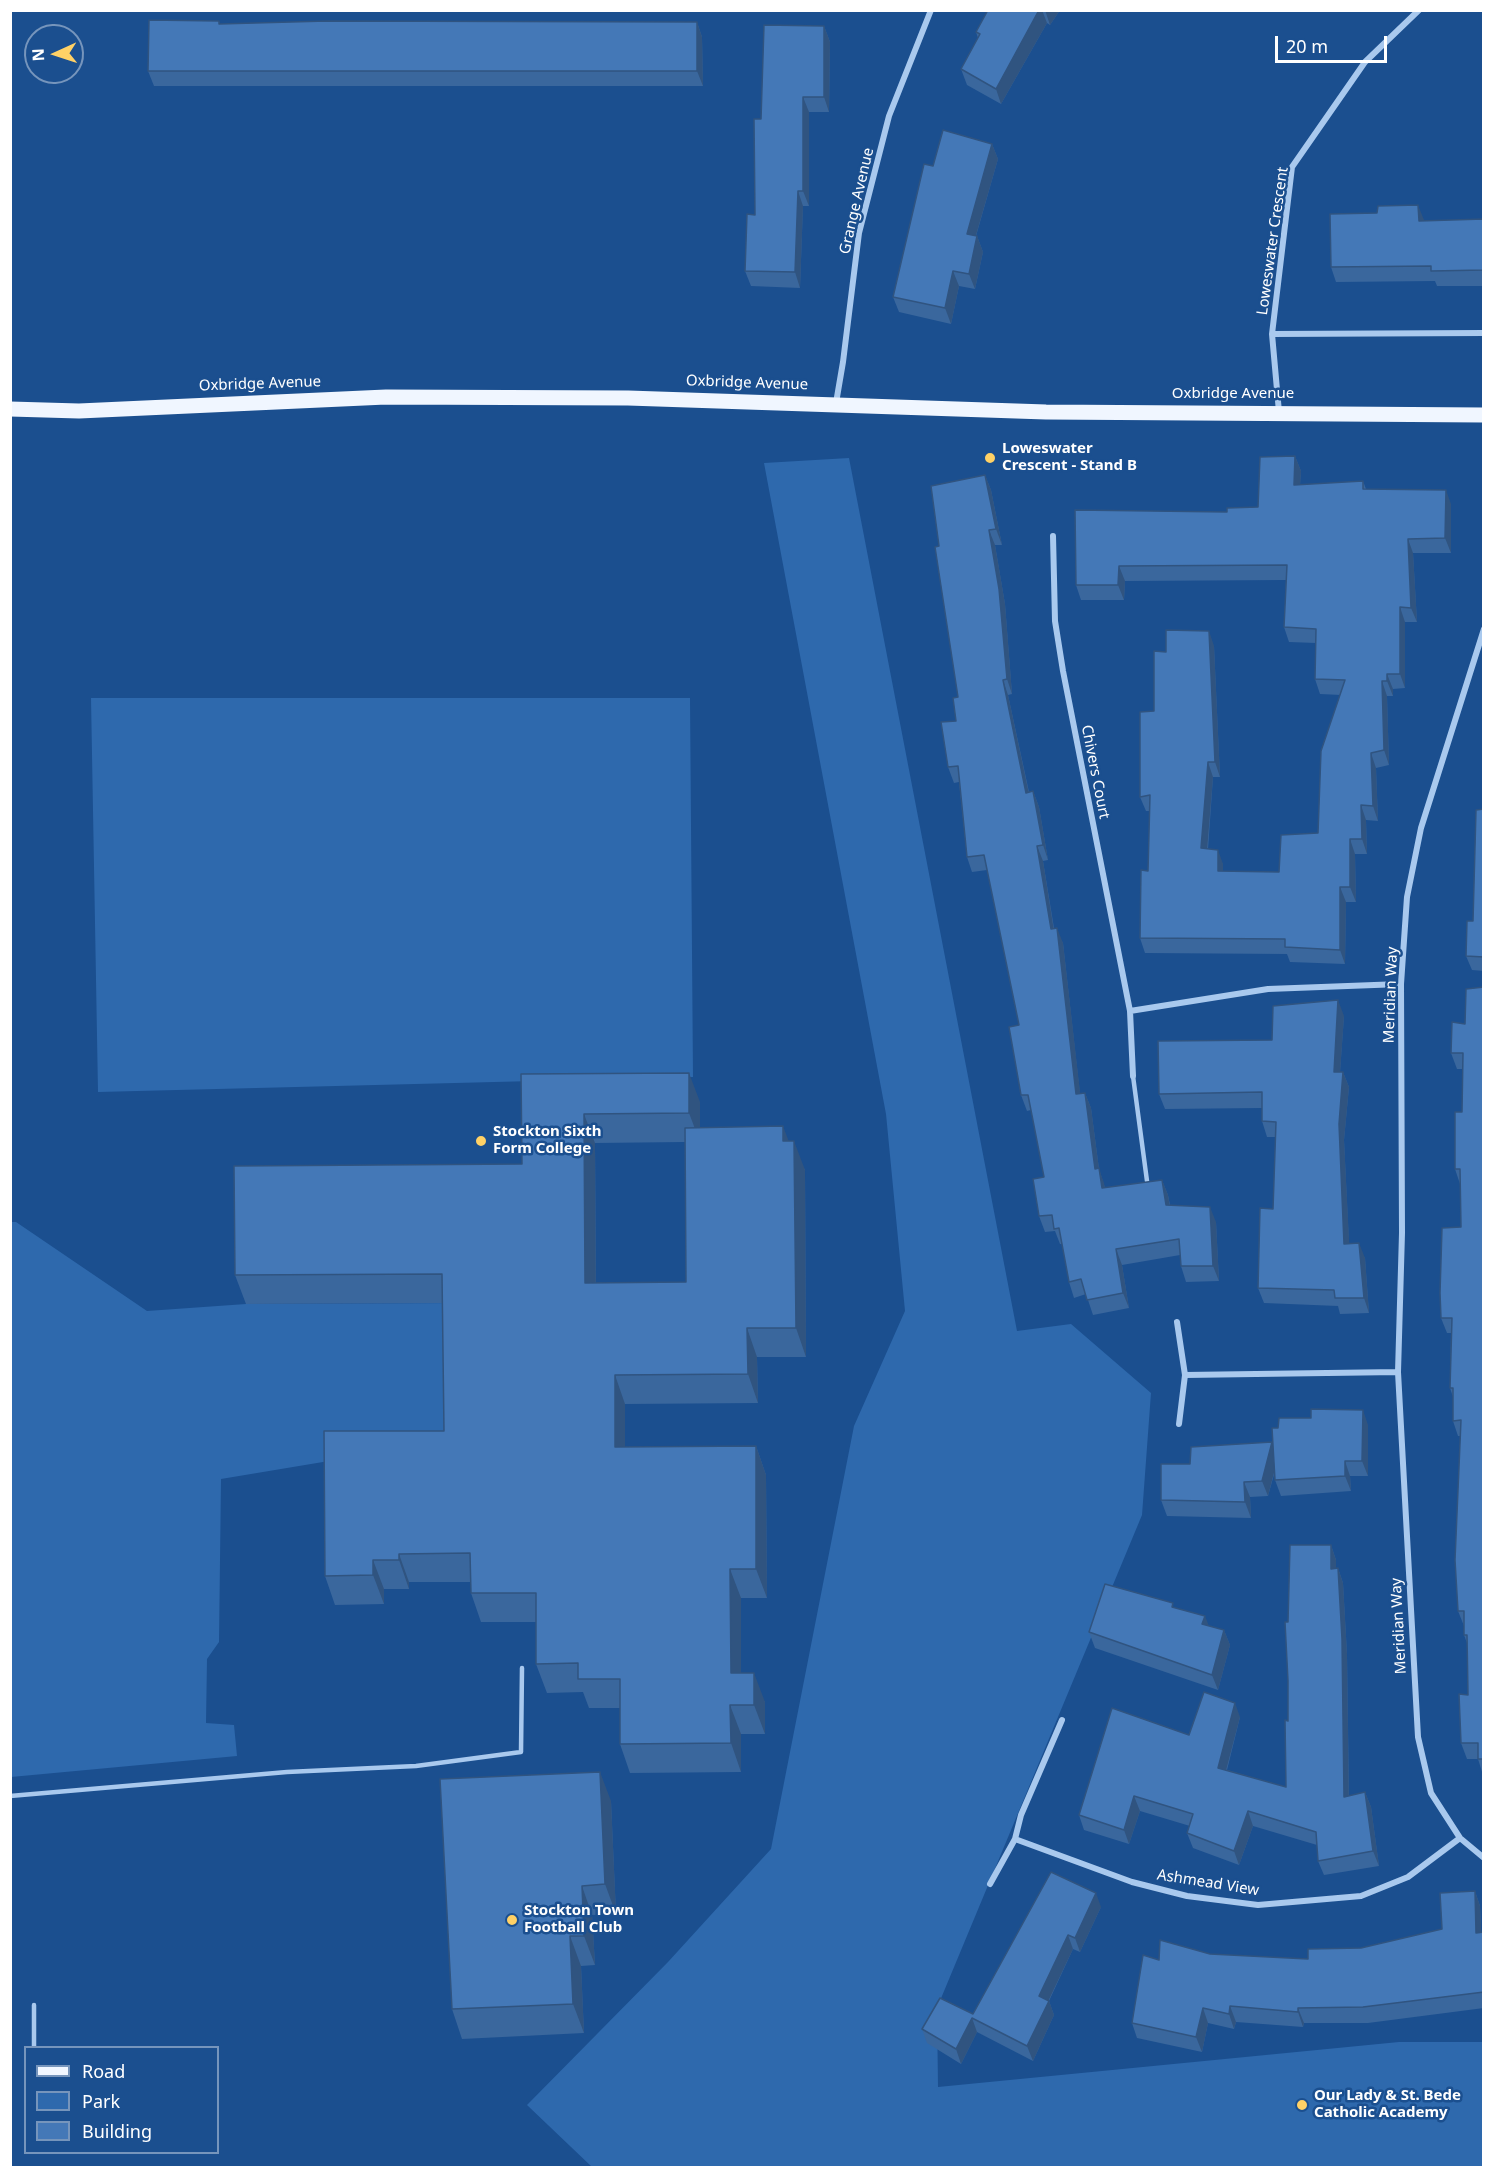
<!DOCTYPE html>
<style>
body{margin:0}
#map{position:relative;width:1494px;height:2178px;overflow:hidden;background:#1b4f8f;font-family:"Noto Sans",sans-serif}
canvas{display:block}
.frame{position:absolute;inset:0;border:12px solid #fff;pointer-events:none}
.legend{position:absolute;left:24px;top:2046px;width:195px;height:108px;box-sizing:border-box;background:#1b4f8f;border:2px solid #7695bc;margin:0;padding:8px 10px;list-style:none;font-size:18px;color:#fff}
.legend li{display:flex;align-items:center;gap:12px;height:30px}
.legend b{width:30px;border:2px solid #7695bc}
.north{position:absolute;left:24px;top:24px;width:60px;height:60px;box-sizing:border-box;background:#1b4f8f;border:2px solid #7695bc;border-radius:50%;rotate:267deg;font-size:16px;font-weight:700;line-height:24px;text-align:center;color:#fff}
.north::after{content:'';display:block;margin:auto;width:21px;height:27px;background:#ffd166;clip-path:polygon(50% 0,100% 100%,50% 72%,0 100%)}
.scale{position:absolute;left:1275px;top:36px;width:112px;height:27px;box-sizing:border-box;border:3px solid #fff;border-top:0;padding-left:8px;font-size:18px;line-height:21px;white-space:nowrap;color:#fff;-webkit-text-stroke:4px #1b4f8f;paint-order:stroke}
</style>
<div id="map">
<canvas width="1494" height="2178"></canvas>
<div class="frame"></div>
<ul class="legend">
<li><b style="height:8px;background:#f0f6ff"></b>Road</li>
<li><b style="height:16px;background:#2e69ad"></b>Park</li>
<li><b style="height:16px;background:#4478b7"></b>Building</li>
</ul>
<div class="north">N</div>
<div class="scale">20 m</div>
</div>
<script>
const g = document.querySelector('canvas').getContext('2d');
g.lineJoin = 'round';
function fillPath(path, color) {
  g.fillStyle = color;
  g.fill(path, 'evenodd');
}
function toPath(rows) {
  const path = new Path2D();
  for (const r of rows) {
    path.moveTo(r[0], r[1]);
    for (let i = 2; i < r.length; i += 2) path.lineTo(r[i], r[i + 1]);
  }
  return path;
}
function strokePath(path, color, width, dash) {
  g.strokeStyle = color;
  g.lineWidth = width;
  g.lineCap = dash ? 'butt' : 'round';
  g.setLineDash(dash || []);
  g.stroke(path);
}
function write(font, color, halo, rows, align = 'center') {
  g.font = font + ' "Noto Sans",sans-serif';
  g.lineWidth = 5;
  g.setLineDash([]);
  g.textBaseline = 'middle';
  g.strokeStyle = halo;
  g.fillStyle = color;
  for (const [text, x, y, turn = 0] of rows) {
    g.save();
    g.translate(x, y);
    g.rotate((+turn || 0) * Math.PI / 180);
    g.textAlign = isNaN(turn) ? turn : align;
    if (halo) g.strokeText(text, 0, 0);
    g.fillText(text, 0, 0);
    g.restore();
  }
}
fillPath(toPath([
 [849,458,1017,1331,1071,1324,1151,1393,1142,1515,937,2008,938,2087,1399,2042,1483,2042,1483,2167,592,2167,527,2105,668,1962,771,1849,854,1426,905,1311,886,1114,764,463],
 [91,698,690,698,693,1077,98,1092],
 [11,1222,16,1222,147,1311,246,1304,466,1303,453,1446,335,1460,221,1479,219,1642,207,1659,206,1723,234,1725,237,1756,11,1777]
]), '#2e69ad');
strokePath(toPath([
 [1133,1076,1147,1181],
 [10,1796,287,1772,416,1766,521,1752,522,1668],
 [34,2005,34,2048]
]), '#a9c9ee', 4.5);
strokePath(toPath([
 [1272,334,1484,333],
 [836,403,843,362,859,233,889,116,931,10],
 [1279,412,1272,334,1292,167,1365,62,1419,10],
 [1053,536,1055,621,1063,671,1130,1011],
 [1484,629,1421,828,1407,897,1401,984,1402,1233,1398,1372,1418,1737,1431,1793,1460,1838,1484,1858],
 [1133,1076,1130,1011,1268,989,1401,984],
 [1177,1322,1185,1375,1179,1424],
 [1185,1375,1398,1372],
 [1062,1720,1021,1815,1015,1839,1132,1882,1187,1896,1258,1905,1361,1896,1408,1877,1460,1838],
 [990,1884,1015,1839]
]), '#a9c9ee', 6);
strokePath(toPath([
 [10,409,79,411,386,397,628,398,1046,412,1484,415]
]), '#f0f6ff', 15);
fillPath(toPath([
 [988,10,1060,10,1050,25,1047,23,1001,104,967,85,961,69,978,38,976,32],
 [219,21,220,24,697,22,702,37,703,86,154,86,148,71],
 [824,26,830,42,829,112,809,112,809,206,803,206,800,288,751,286,745,271,755,215,761,119],
 [992,144,998,159,976,236,977,236,983,252,975,289,959,286,951,324,899,312,893,297,933,166],
 [1484,219,1484,286,1437,286,1435,281,1336,282,1331,267,1424,221],
 [1295,456,1301,471,1300,485,1363,481,1366,489,1451,504,1451,553,1413,553,1417,622,1405,622,1405,688,1393,689,1393,696,1387,696,1389,765,1376,768,1378,821,1366,820,1367,854,1355,854,1356,902,1346,902,1345,964,1290,962,1287,954,1145,953,1140,938,1148,871,1150,811,1146,811,1140,797,1154,711,1166,652,1214,646,1220,777,1213,777,1208,849,1223,864,1223,871,1279,872,1318,833,1341,695,1320,694,1315,679,1316,643,1289,642,1284,627,1286,580,1125,581,1124,600,1081,600,1076,585,1227,512,1258,507],
 [985,475,991,490,1002,545,995,545,1005,604,1012,694,1008,695,1029,792,1033,791,1039,807,1048,860,1043,861,1054,928,1063,943,1080,1094,1085,1093,1091,1108,1099,1169,1105,1188,1162,1180,1168,1195,1170,1205,1216,1222,1219,1281,1186,1282,1181,1266,1180,1255,1122,1265,1129,1308,1093,1315,1086,1294,1074,1298,1069,1282,1062,1244,1060,1244,1055,1231,1045,1232,1039,1216,1044,1177,1031,1110,1027,1111,1021,1095,1019,1025,987,870,972,872,967,857,959,782,954,783,948,767,956,721,958,697,939,546],
 [1484,809,1484,971,1472,970,1466,956,1473,921],
 [1484,987,1478,1759,1467,1759,1461,1743,1468,1695,1467,1643,1464,1635,1464,1626,1458,1611,1461,1436,1458,1436,1453,1421,1453,1397,1450,1388,1451,1333,1447,1333,1441,1318,1461,1227,1460,1184,1455,1169,1462,1112,1463,1069,1457,1069,1451,1053],
 [1344,1016,1340,1072,1343,1072,1349,1087,1344,1140,1349,1243,1365,1258,1369,1313,1340,1314,1338,1306,1264,1303,1258,1288,1273,1209,1276,1137,1267,1137,1262,1121,1262,1108,1165,1109,1159,1094,1272,1040],
 [521,1074,700,1102,700,1127,789,1141,805,1170,806,1357,757,1357,758,1403,625,1404,625,1447,756,1446,766,1475,767,1598,741,1598,741,1673,765,1702,765,1734,741,1734,741,1772,630,1773,620,1744,620,1708,589,1708,583,1692,547,1693,536,1664,536,1622,481,1622,471,1593,471,1582,409,1582,409,1589,384,1589,384,1604,335,1605,325,1576,444,1431,442,1303,246,1304,235,1275,522,1164],
 [685,1142,686,1282,596,1283,595,1143],
 [1368,1425,1368,1476,1350,1476,1351,1491,1281,1496,1275,1480,1275,1471,1268,1496,1250,1497,1251,1518,1167,1516,1161,1500,1190,1464,1272,1442],
 [1331,1545,1336,1560,1336,1568,1338,1568,1343,1583,1347,1654,1349,1796,1365,1792,1371,1807,1379,1866,1324,1875,1318,1861,1317,1845,1253,1826,1239,1865,1193,1848,1187,1833,1190,1826,1140,1811,1129,1844,1084,1830,1079,1815,1189,1735,1240,1717,1227,1770,1286,1787,1288,1721,1288,1622],
 [1175,1608,1209,1626,1224,1630,1230,1645,1218,1690,1095,1648,1089,1632],
 [1478,1759,1484,1759,1483,1775],
 [611,1801,616,1914,592,1915,595,1965,581,1966,584,2033,462,2039,452,2009],
 [1475,1891,1480,1906,1481,1932,1484,1932,1484,2008,1368,2023,1304,2023,1303,2027,1236,2022,1234,2029,1208,2023,1202,2052,1137,2038,1132,2023,1159,1960,1210,1954,1308,1959,1361,1948,1442,1929],
 [1101,1907,1080,1952,1073,1949,1049,2001,1054,2015,1033,2061,977,2032,961,2064,927,2043,922,2029,973,2014]
]), '#3a679d');
fillPath(toPath([
 [1039,10,1042,10,1047,23,1001,104,996,89],
 [1045,10,1060,10,1050,25],
 [697,22,702,37,703,86,697,71],
 [824,26,830,42,829,112,824,97],
 [803,97,809,112,809,206,803,191],
 [992,144,998,159,972,249,967,234],
 [798,191,803,206,800,288,795,272],
 [1418,205,1424,220,1424,236,1419,221],
 [977,236,983,252,975,289,969,274],
 [953,271,959,286,951,324,945,308],
 [1295,456,1301,471,1299,500,1294,485],
 [985,475,991,490,1002,545,996,529],
 [1446,490,1451,504,1451,553,1445,538],
 [989,530,995,545,1005,604,1012,694,1007,679],
 [1408,539,1413,553,1417,622,1411,608],
 [1119,566,1125,581,1124,600,1118,585],
 [1400,607,1405,622,1405,688,1400,674],
 [1209,631,1214,646,1220,777,1215,762],
 [1387,674,1393,689,1393,696,1387,681],
 [1003,680,1008,695,1032,808,1026,793],
 [1382,681,1387,696,1389,765,1384,750],
 [1371,753,1376,768,1378,821,1373,806],
 [1208,762,1213,777,1206,863,1201,848],
 [1033,791,1039,807,1048,860,1043,845],
 [1361,805,1366,820,1367,854,1362,839],
 [1350,839,1355,854,1356,902,1350,887],
 [1037,846,1043,861,1056,944,1051,929],
 [1218,850,1223,864,1223,886,1218,871],
 [1340,887,1346,902,1345,964,1340,950],
 [1057,928,1063,943,1082,1109,1076,1094],
 [1338,1000,1344,1016,1339,1087,1334,1072],
 [1343,1072,1349,1087,1344,1140,1350,1259,1344,1244,1339,1124],
 [689,1073,700,1102,700,1142,689,1113],
 [1085,1093,1091,1108,1099,1169,1104,1183,1108,1203,1095,1169],
 [584,1114,595,1143,596,1312,585,1283],
 [783,1126,794,1155,783,1141],
 [794,1141,805,1170,806,1357,796,1328],
 [1162,1180,1168,1195,1172,1220,1166,1205],
 [1210,1207,1216,1222,1219,1281,1213,1266],
 [1359,1243,1365,1258,1369,1313,1364,1298],
 [1116,1249,1122,1265,1129,1308,1123,1293],
 [747,1328,757,1357,758,1403,748,1374],
 [615,1375,625,1404,625,1476,615,1447],
 [1363,1410,1368,1425,1368,1476,1362,1461],
 [1272,1442,1278,1457,1268,1496,1262,1481],
 [756,1446,766,1475,767,1598,756,1569],
 [1345,1461,1350,1476,1351,1491,1345,1476],
 [1244,1482,1250,1497,1251,1518,1245,1502],
 [1331,1545,1336,1560,1336,1584,1331,1569],
 [399,1554,409,1582,409,1589,399,1560],
 [373,1560,384,1589,384,1604,373,1575],
 [1338,1568,1343,1583,1347,1654,1349,1811,1344,1797],
 [730,1569,741,1598,741,1702,731,1673],
 [1205,1616,1211,1631,1202,1624],
 [1224,1630,1230,1645,1218,1690,1212,1675],
 [754,1673,765,1702,765,1734,754,1705],
 [1235,1703,1240,1717,1223,1782,1218,1768],
 [730,1705,741,1734,741,1772,731,1743],
 [600,1772,611,1801,616,1914,605,1884],
 [1365,1792,1371,1807,1379,1866,1373,1851],
 [1134,1796,1140,1811,1129,1844,1124,1830],
 [1248,1811,1253,1826,1239,1865,1234,1851],
 [582,1886,592,1915,595,1965,584,1936],
 [1475,1891,1480,1906,1482,1948,1476,1933],
 [1096,1893,1101,1907,1080,1952,1075,1938],
 [1068,1935,1073,1949,1044,2010,1039,1996],
 [570,1936,581,1966,584,2033,573,2004],
 [1049,2001,1054,2015,1033,2061,1027,2046],
 [1230,2006,1236,2022,1234,2029,1229,2014],
 [1203,2008,1208,2023,1202,2052,1196,2037],
 [1298,2008,1304,2023,1303,2027,1298,2012],
 [972,2018,977,2032,961,2064,956,2049]
]), '#305480');
const building = toPath([
 [988,10,1039,10,996,89,961,69,980,34,976,32,988,10],
 [149,20,219,21,219,24,327,21,697,22,697,71,148,71,149,20],
 [764,25,824,26,824,97,803,97,803,191,798,191,795,272,745,271,747,214,755,215,754,119,761,119,764,25],
 [943,130,992,144,967,234,977,236,969,274,953,271,945,308,893,297,924,164,933,166,943,130],
 [1418,205,1419,221,1484,219,1484,270,1431,271,1431,266,1331,267,1330,214,1377,213,1378,206,1418,205],
 [1295,456,1294,485,1363,481,1363,489,1446,490,1445,538,1408,539,1411,608,1400,607,1400,674,1387,674,1387,681,1382,681,1384,750,1371,753,1373,806,1361,805,1362,839,1350,839,1350,887,1340,887,1340,950,1285,947,1285,939,1140,938,1141,870,1148,871,1150,795,1140,797,1140,712,1154,711,1154,651,1166,652,1166,630,1209,631,1215,762,1208,762,1201,848,1218,850,1218,871,1279,872,1281,835,1318,833,1321,751,1345,680,1315,679,1316,629,1284,627,1287,565,1119,566,1118,585,1076,585,1075,510,1227,512,1227,508,1258,507,1260,457,1295,456],
 [985,475,996,529,989,530,999,589,1007,679,1003,680,1026,793,1033,791,1043,845,1037,846,1051,929,1057,928,1076,1094,1085,1093,1095,1169,1099,1168,1102,1188,1162,1180,1166,1205,1210,1207,1213,1266,1181,1266,1179,1239,1116,1249,1123,1293,1087,1300,1081,1279,1069,1282,1059,1228,1054,1229,1052,1215,1039,1216,1033,1179,1044,1177,1028,1095,1021,1095,1009,1027,1019,1025,984,855,967,857,958,766,948,767,941,722,956,721,953,698,958,697,935,547,939,546,931,486,985,475],
 [1484,809,1484,957,1466,956,1467,921,1473,921,1476,810,1484,809],
 [1484,987,1484,1759,1478,1759,1478,1743,1461,1743,1459,1694,1468,1695,1467,1635,1464,1635,1464,1611,1458,1611,1455,1560,1461,1420,1453,1421,1453,1388,1450,1388,1452,1318,1441,1318,1440,1293,1442,1228,1461,1227,1460,1169,1455,1169,1455,1112,1462,1112,1463,1053,1451,1053,1452,1022,1465,1024,1466,989,1484,987],
 [1338,1000,1334,1072,1343,1072,1339,1124,1344,1244,1359,1243,1364,1298,1335,1298,1334,1290,1258,1288,1260,1208,1273,1209,1276,1122,1262,1121,1262,1092,1159,1094,1158,1041,1272,1040,1273,1006,1338,1000],
 [689,1073,689,1113,584,1114,585,1283,686,1282,685,1128,783,1126,783,1141,794,1141,796,1328,747,1328,748,1374,615,1375,615,1447,756,1446,756,1569,730,1569,731,1673,754,1673,754,1705,730,1705,731,1743,620,1744,620,1679,578,1679,578,1663,536,1664,536,1593,471,1593,470,1553,399,1554,399,1560,373,1560,373,1575,325,1576,324,1431,444,1431,442,1274,235,1275,234,1166,522,1164,521,1074,689,1073],
 [1311,1409,1363,1410,1362,1461,1345,1461,1345,1476,1275,1480,1272,1428,1278,1428,1279,1418,1311,1418,1311,1409],
 [1272,1442,1262,1481,1244,1482,1245,1502,1161,1500,1161,1464,1190,1464,1191,1447,1272,1442],
 [1290,1545,1331,1545,1331,1569,1338,1568,1342,1639,1344,1797,1365,1792,1373,1851,1318,1861,1316,1832,1248,1811,1234,1851,1187,1833,1193,1814,1134,1796,1124,1830,1079,1815,1112,1708,1189,1735,1204,1692,1235,1703,1218,1768,1286,1787,1285,1720,1288,1721,1288,1681,1285,1622,1288,1622,1290,1545],
 [1105,1584,1173,1603,1172,1607,1205,1616,1202,1624,1224,1630,1212,1675,1089,1632,1105,1584],
 [600,1772,605,1884,582,1886,584,1936,570,1936,573,2004,452,2009,440,1779,600,1772],
 [1051,1872,1096,1893,1075,1938,1068,1935,1039,1996,1049,2001,1027,2046,972,2018,956,2049,922,2029,940,1998,973,2014,1051,1872],
 [1475,1891,1476,1933,1484,1932,1484,1992,1363,2007,1298,2008,1298,2012,1230,2006,1229,2014,1203,2008,1196,2037,1132,2023,1143,1955,1159,1960,1160,1940,1210,1954,1308,1959,1308,1949,1361,1948,1442,1929,1440,1893,1475,1891]
]);
fillPath(building, '#4478b7');
strokePath(building, '#305480', 1.5);
for (const [x, y, r, color] of [
 [990,458,6,"#ffd166"],
 [481,1141,6,"#ffd166"],
 [512,1920,6,"#ffd166"],
 [1302,2105,6,"#ffd166"]
]) {
  const dot = new Path2D();
  dot.arc(x, y, r, 0, 2 * Math.PI);
  g.fillStyle = color;
  g.fill(dot);
  strokePath(dot, '#1b4f8f', 2);
}
write('15px', '#fff', '#1b4f8f', [
 ["Grange Avenue",857,201,-77],
 ["Loweswater Crescent",1273,241,-82],
 ["Oxbridge Avenue",747,383,2],
 ["Oxbridge Avenue",260,384,-2],
 ["Oxbridge Avenue",1233,394],
 ["Chivers Court",1095,772,79],
 ["Meridian Way",1391,995,-88],
 ["Meridian Way",1399,1626,-93],
 ["Ashmead View",1208,1883,9]
]);
write('bold 15px', '#fff', '#1b4f8f', [
 ["Loweswater",1002,449],
 ["Crescent - Stand B",1002,466],
 ["Stockton Sixth",493,1132],
 ["Form College",493,1149],
 ["Stockton Town",524,1911],
 ["Football Club",524,1928],
 ["Our Lady & St. Bede",1314,2096],
 ["Catholic Academy",1314,2113]
], 'left');
</script>
